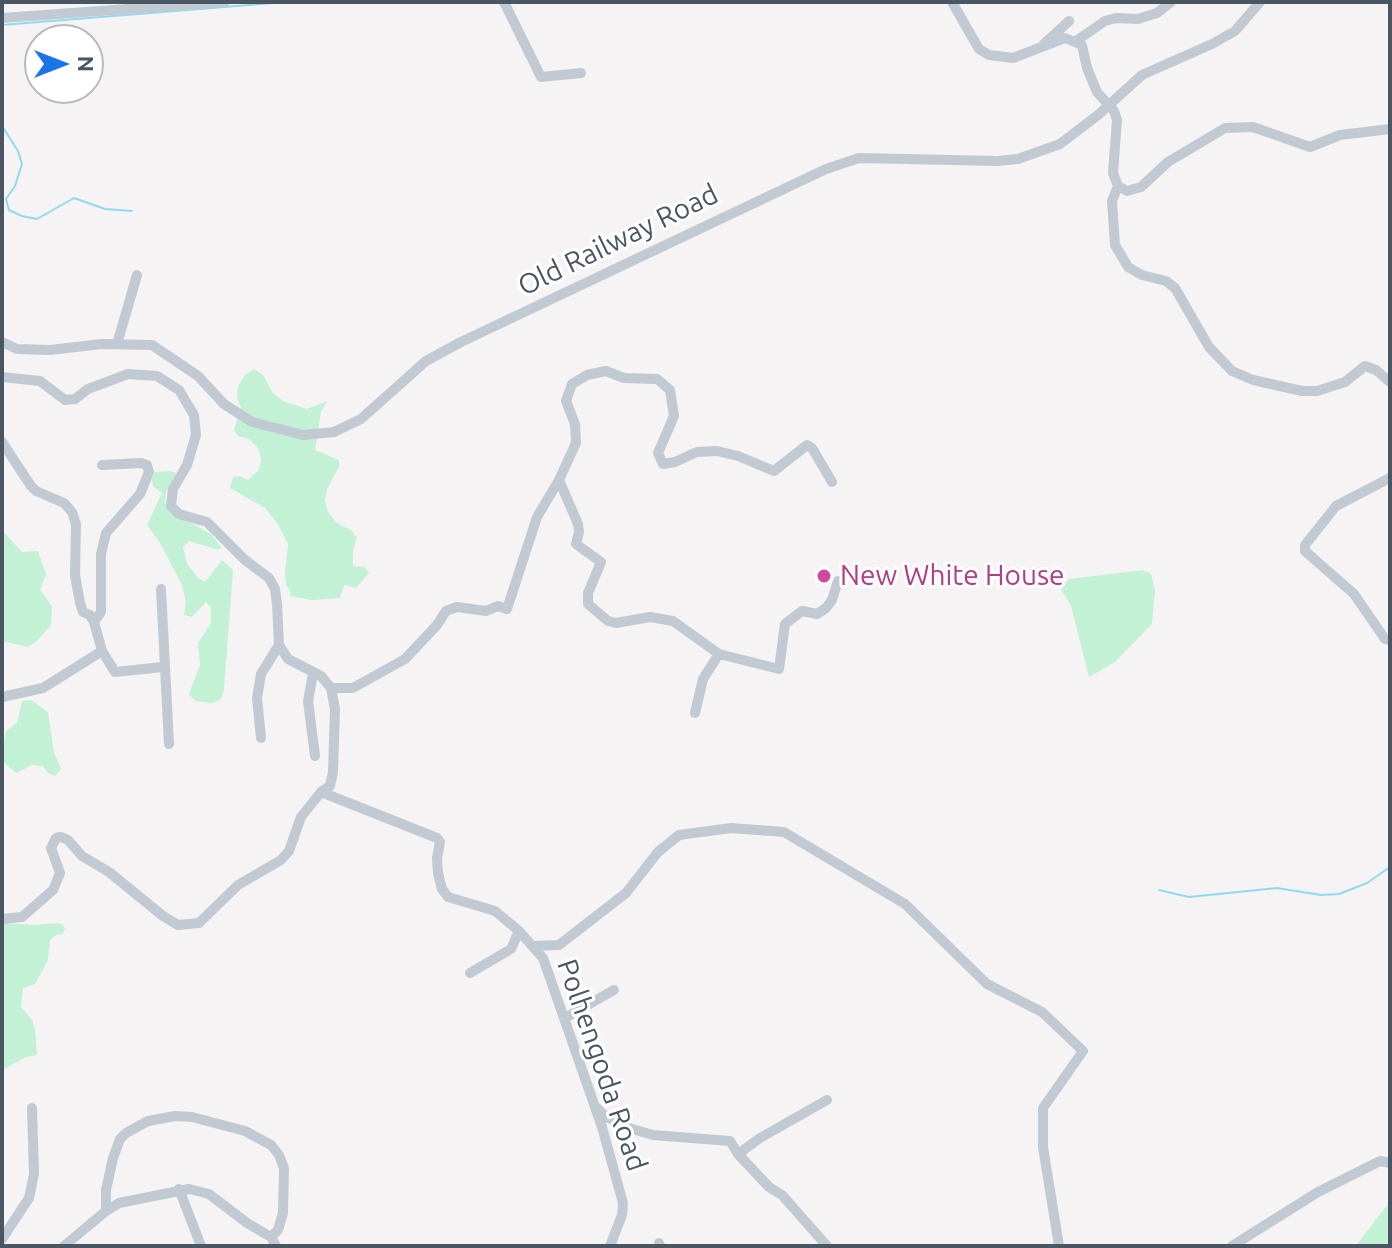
<!DOCTYPE html>
<style>
body{margin:0}
#map{position:relative;width:1392px;height:1248px;overflow:hidden;background:#f5f3f3;font-family:Ubuntu,sans-serif}
canvas{display:block}
.frame{position:absolute;inset:0;border:4px solid #4a5661;pointer-events:none}
.north{position:absolute;left:24px;top:24px;width:80px;height:80px;box-sizing:border-box;background:#fff;border:2px solid #b7bbc0;border-radius:50%;rotate:90deg;font-size:22px;font-weight:700;line-height:32px;text-align:center;color:#4a5661}
.north::after{content:'';display:block;margin:auto;width:28px;height:36px;background:#1a73e8;clip-path:polygon(50% 0,100% 100%,50% 72%,0 100%)}
</style>
<div id="map">
<canvas width="1392" height="1248"></canvas>
<div class="frame"></div>
<div class="north">N</div>
</div>
<script>
const g = document.querySelector('canvas').getContext('2d');
g.lineJoin = 'round';
function fillPath(path, color) {
  g.fillStyle = color;
  g.fill(path, 'evenodd');
}
function toPath(rows) {
  const path = new Path2D();
  for (const r of rows) {
    path.moveTo(r[0], r[1]);
    for (let i = 2; i < r.length; i += 2) path.lineTo(r[i], r[i + 1]);
  }
  return path;
}
function strokePath(path, color, width, dash) {
  g.strokeStyle = color;
  g.lineWidth = width;
  g.lineCap = dash ? 'butt' : 'round';
  g.setLineDash(dash || []);
  g.stroke(path);
}
function write(font, color, halo, rows, align = 'center') {
  g.font = font + ' Ubuntu,sans-serif';
  g.lineWidth = 6;
  g.setLineDash([]);
  g.textBaseline = 'middle';
  g.strokeStyle = halo;
  g.fillStyle = color;
  for (const [text, x, y, turn = 0] of rows) {
    g.save();
    g.translate(x, y);
    g.rotate((+turn || 0) * Math.PI / 180);
    g.textAlign = isNaN(turn) ? turn : align;
    if (halo) g.strokeText(text, 0, 0);
    g.fillText(text, 0, 0);
    g.restore();
  }
}
fillPath(toPath([
 [254,369,263,375,272,392,283,401,307,409,327,401,321,412,315,450,339,460,339,467,327,489,325,501,328,512,337,523,351,530,357,538,353,550,353,566,365,567,369,573,356,588,344,585,340,598,312,600,289,596,291,593,286,585,285,573,288,544,277,523,265,508,230,488,233,477,240,476,248,480,259,470,261,459,258,448,249,439,238,436,234,430,241,407,237,398,238,386,245,375],
 [171,471,176,473,166,493,165,502,168,510,211,534,221,547,219,550,189,541,183,547,187,564,198,578,205,582,222,560,233,570,224,689,221,699,213,703,195,701,189,694,200,665,198,643,211,623,211,608,206,602,192,617,184,615,186,602,182,585,160,543,147,525,162,493,153,486,152,479,155,472],
 [2,530,22,552,38,551,46,574,40,590,52,606,51,625,37,641,28,647,2,641],
 [1143,570,1151,574,1155,591,1152,624,1115,662,1089,677,1071,606,1061,589,1069,579],
 [31,700,48,712,54,753,61,769,55,776,48,773,43,766,32,765,16,773,2,761,6,731,17,723,22,701],
 [2,923,35,925,59,923,63,925,65,929,63,934,56,935,50,940,48,960,35,984,23,988,21,1007,32,1020,35,1029,37,1055,26,1057,2,1070],
 [1390,1204,1390,1246,1356,1246,1384,1209]
]), '#c3f1d5');
strokePath(toPath([
 [2,25,286,2],
 [2,126,18,151,22,164,15,186,6,199,9,210,22,216,37,219,74,198,105,209,132,211],
 [1159,890,1189,897,1277,888,1321,895,1339,894,1367,883,1390,867]
]), '#90daee', 2);
strokePath(toPath([
 [504,2,541,77,581,73],
 [952,2,979,49,989,55,1013,58,1065,38,1082,45,1087,68,1097,92,1114,111,1117,120,1113,173,1118,186,1127,191,1141,187,1168,162,1225,128,1253,127,1310,147,1340,135,1390,129],
 [2,18,225,2],
 [1076,41,1105,21,1116,18,1138,19,1157,13,1171,2],
 [1044,44,1069,21],
 [1118,186,1112,201,1115,245,1128,267,1142,275,1166,281,1175,288,1209,347,1232,371,1253,380,1302,391,1317,391,1345,382,1365,366,1376,370,1390,382],
 [2,342,17,349,50,350,102,344,152,345,198,376,224,404,252,422,303,435,334,432,361,419,426,361,461,342,826,169,859,158,997,161,1018,159,1060,144,1098,115,1142,75,1212,44,1235,31,1260,2],
 [117,344,137,275],
 [2,377,40,381,65,400,75,399,88,389,128,374,157,376,179,390,194,415,196,435,187,465,173,489,171,506,179,514,207,522,245,560,269,578,275,589,277,604,279,645,288,659,321,676,331,688,335,709,333,772,330,786,321,792,301,817,289,851,281,860,238,885,199,923,178,925,163,916,109,872,82,856,68,840,61,837,56,838,51,848,60,873,53,890,22,917,2,919],
 [2,442,31,486,36,491,64,503,72,512,76,524,75,575,80,603,83,612,90,615,94,622,102,651,43,688,2,697],
 [1390,478,1336,506,1305,545,1305,551,1354,594,1385,639,1390,640],
 [559,480,578,524,579,532,576,544,601,562,588,593,588,604,608,621,616,623,650,617,673,621,719,654,703,679,695,713],
 [161,589,169,744],
 [94,622,101,612,101,554,106,533,140,494,149,472,147,465,141,463,102,465],
 [102,651,115,672,163,667],
 [719,654,779,669,785,624,802,611,817,614,826,608,832,600,838,581],
 [313,674,308,701,315,756],
 [331,688,353,688,405,659,437,625,446,611,457,607,486,611,498,606,507,609,537,517,559,480,576,443,575,424,566,401,572,384,587,375,606,371,624,378,657,379,670,390,674,416,658,453,663,464,675,462,697,452,717,451,738,456,774,471,807,445,812,448,832,482],
 [261,738,257,698,261,674,279,645],
 [321,792,437,838,440,842,437,858,438,873,442,889,448,897,495,911,519,931,543,958,602,1127,623,1203,622,1215,610,1246],
 [534,946,559,945,626,893,658,852,679,835,731,828,784,832,905,904,987,984,1042,1012,1083,1051,1043,1108,1043,1147,1059,1246],
 [470,973,511,949,519,931],
 [565,1018,614,990],
 [597,1108,605,1116,629,1128,653,1135,730,1141,738,1154,769,1187,782,1195,827,1246],
 [738,1154,760,1138,827,1100],
 [179,1189,201,1246],
 [106,1211,106,1190,113,1158,120,1139,126,1133,148,1121,175,1116,192,1117,245,1131,271,1145,279,1155,284,1168,283,1213,278,1230,271,1237],
 [2,1239,29,1198,34,1174,32,1108],
 [659,1243,660,1246],
 [64,1246,106,1211,119,1203,189,1189,209,1194,247,1223,271,1237,276,1246],
 [1232,1246,1318,1192,1380,1161,1390,1163]
]), '#c1cad2', 10);
for (const [x, y, r, color] of [
 [824,576,8,"#d1479c"]
]) {
  const dot = new Path2D();
  dot.arc(x, y, r, 0, 2 * Math.PI);
  g.fillStyle = color;
  g.fill(dot);
  strokePath(dot, '#fff', 3);
}
write('28px', '#4a5661', '#fff', [
 ["Old Railway Road",618,240,-26],
 ["Polhengoda Road",602,1065,71]
]);
write('28px', '#b23c85', '#fff', [
 ["New White House",840,576]
], 'left');
</script>
